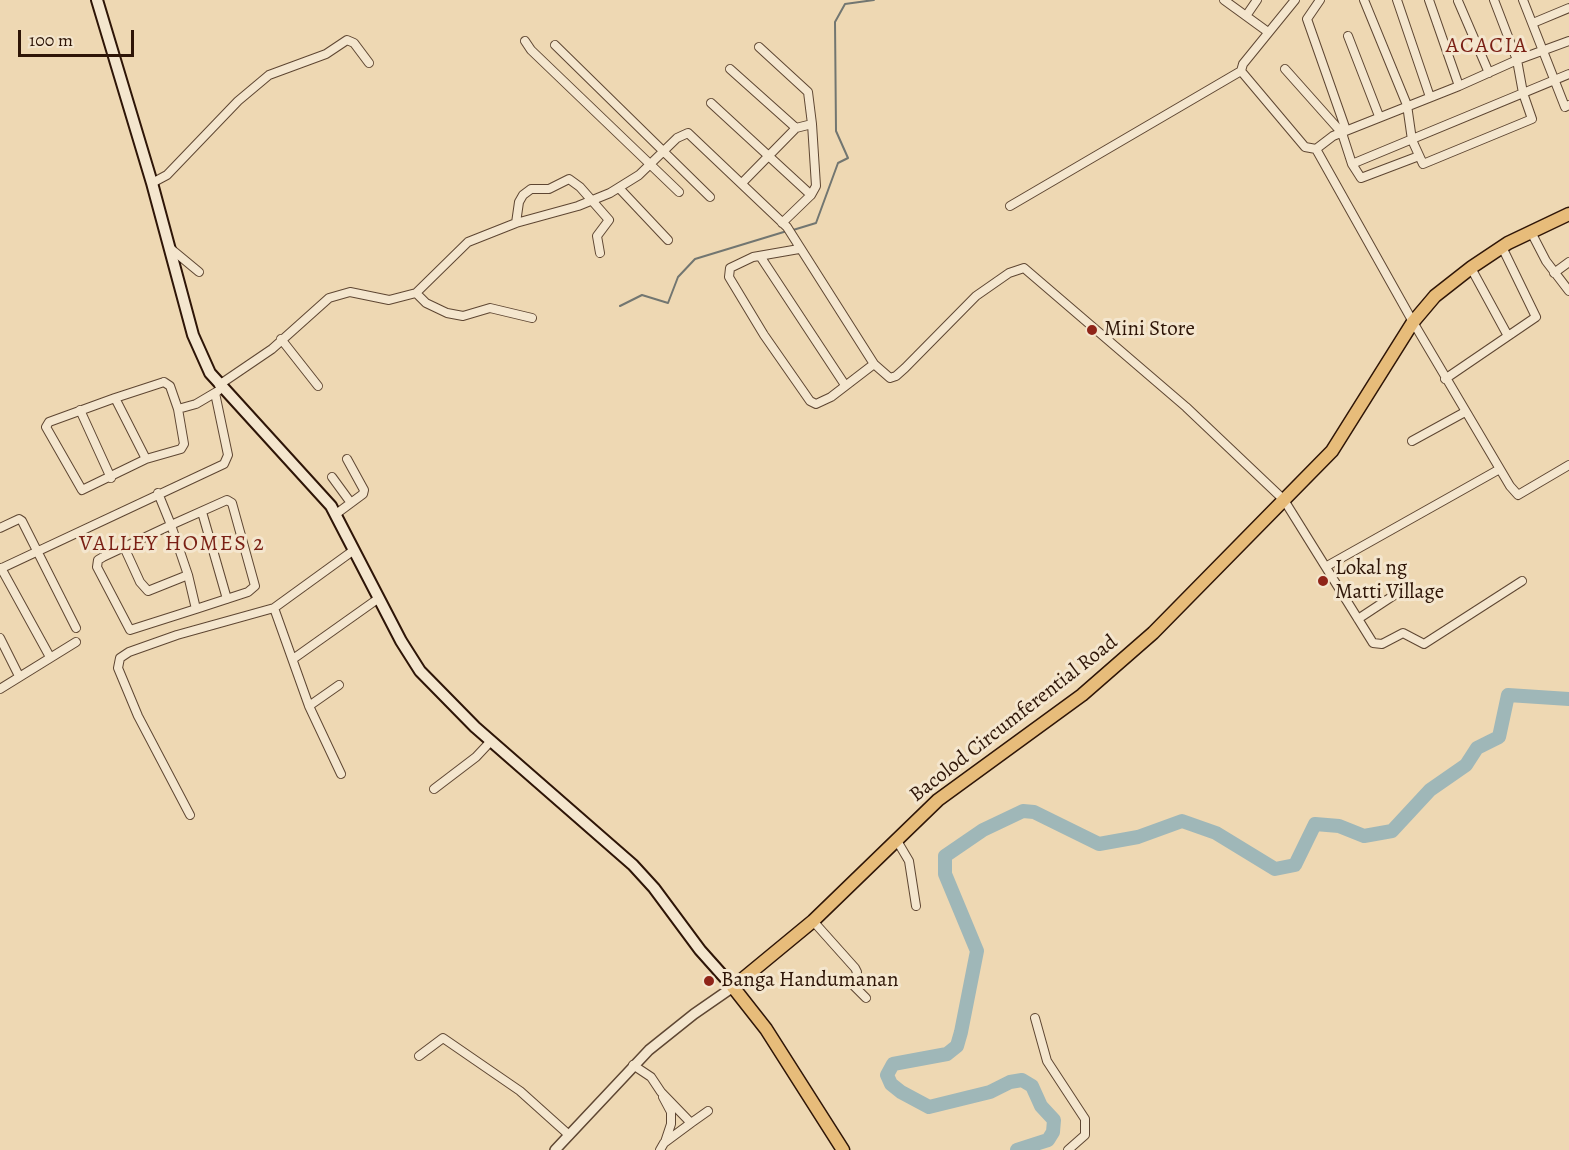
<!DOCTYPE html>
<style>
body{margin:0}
#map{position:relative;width:1569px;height:1150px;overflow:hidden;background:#eed8b3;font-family:Alegreya,serif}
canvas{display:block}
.scale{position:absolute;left:18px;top:30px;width:116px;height:27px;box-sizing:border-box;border:3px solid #2e1507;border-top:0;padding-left:8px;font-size:18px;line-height:21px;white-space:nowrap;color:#2e1507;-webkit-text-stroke:4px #f4e6ce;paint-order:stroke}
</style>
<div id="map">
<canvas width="1569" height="1150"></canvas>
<div class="scale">100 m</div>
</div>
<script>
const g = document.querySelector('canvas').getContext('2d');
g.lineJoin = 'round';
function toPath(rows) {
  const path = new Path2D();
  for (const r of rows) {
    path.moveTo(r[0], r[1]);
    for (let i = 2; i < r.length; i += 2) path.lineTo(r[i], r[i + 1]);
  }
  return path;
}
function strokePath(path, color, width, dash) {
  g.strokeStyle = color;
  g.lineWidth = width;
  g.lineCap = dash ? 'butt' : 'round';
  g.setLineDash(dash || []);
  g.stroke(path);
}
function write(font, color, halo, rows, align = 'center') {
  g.font = font + ' Alegreya,serif';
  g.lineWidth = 6;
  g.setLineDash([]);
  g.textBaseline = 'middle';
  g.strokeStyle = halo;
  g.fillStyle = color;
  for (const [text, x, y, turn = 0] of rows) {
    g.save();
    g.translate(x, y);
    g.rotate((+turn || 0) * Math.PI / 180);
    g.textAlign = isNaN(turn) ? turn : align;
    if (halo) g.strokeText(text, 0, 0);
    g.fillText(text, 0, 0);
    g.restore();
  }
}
strokePath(toPath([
 [793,230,816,223,838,163,848,158,836,131,835,22,845,4,874,0],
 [620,306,642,295,668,303,678,277,695,259,787,231]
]), '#727671', 2);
strokePath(toPath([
 [1017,1150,1048,1140,1053,1132,1054,1120,1041,1106,1032,1086,1022,1080,1010,1082,990,1092,929,1107,901,1092,891,1084,887,1075,893,1064,947,1054,957,1046,961,1032,977,951,945,874,945,856,983,830,1023,811,1034,812,1099,844,1138,837,1182,821,1216,833,1275,869,1295,865,1315,824,1339,826,1364,836,1392,831,1430,790,1466,765,1477,748,1499,737,1508,695,1569,699]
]), '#9fb7b8', 14);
const minor = toPath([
 [1224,0,1268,32],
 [1320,0,1307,19,1346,130],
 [1364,0,1407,105,1412,140,1423,164,1532,119,1523,93,1517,60,1494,0],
 [1397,0,1430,97],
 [1429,0,1459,86],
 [1523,0,1565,107,1569,105],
 [1458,1,1489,73],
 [1246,16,1257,0],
 [1533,23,1569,8],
 [1348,36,1379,116],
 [525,41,531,50,679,192],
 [1569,41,1517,60,1459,86,1333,136,1316,149,1413,322,1510,486,1518,495,1569,465],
 [555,45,710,197],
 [759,47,808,92,812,124],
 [730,69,796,128],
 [1285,69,1342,133,1352,164,1361,178,1419,156],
 [1241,71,1305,147,1316,149],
 [711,103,811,195],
 [1352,164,1569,74],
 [152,183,167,175,238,101,269,75,326,54,347,40,354,43,369,63],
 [742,183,796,128,812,124,816,186,811,195,782,223],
 [619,188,668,240],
 [1010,206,1241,71,1243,64,1295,0],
 [516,223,519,202,523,195,531,189,549,189,569,179,580,187,609,220,597,236,600,253],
 [1531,232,1546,261,1569,291],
 [170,248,199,272],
 [799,249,753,257,730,268,729,277,764,335,810,401,816,404,831,397,874,364],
 [760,256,845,385],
 [1471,268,1508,336],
 [1554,273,1569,262],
 [416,293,426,303,447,313,463,316,490,308,532,318],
 [281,339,318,386],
 [1445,379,1536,317,1502,247],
 [164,382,170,386,178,409,184,444,181,449,146,459,115,398,164,382],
 [219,385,272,349,329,298,350,292,389,300,416,293,468,242,516,223,578,206,610,193,639,175,677,138,688,133,787,227,874,364,890,378,896,376,905,368,976,296,1009,273,1024,268,1186,407,1284,500,1373,643,1382,644,1403,633,1424,644,1522,581],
 [115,398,49,422,46,427,82,490,146,459],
 [178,409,196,404,218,391],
 [80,410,111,478],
 [1412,441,1465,412],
 [332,477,351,503],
 [158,493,171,525,188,575,196,609,130,630,97,567,98,560,103,557,171,525,227,500,232,503,255,586,248,592,196,609],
 [202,512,227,599],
 [336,514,363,494,364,490,347,459],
 [0,528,19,519,22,521,76,628],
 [124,547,140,582,148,591,188,575],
 [1327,566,1498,470],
 [1,568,50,657],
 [0,569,224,464,228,455,215,393],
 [274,608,309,706,341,774],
 [1358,619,1408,586],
 [0,638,19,676],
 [293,659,379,598],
 [0,689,76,642],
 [309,706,339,685],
 [434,789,476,757,491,741],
 [190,815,138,716,118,668,120,658,129,652,177,635,274,608,354,550],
 [896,839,909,861,916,906],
 [813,921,855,968,857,972,853,985,866,998],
 [1035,1018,1047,1061,1085,1119,1085,1135,1068,1150],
 [419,1056,443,1038,520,1091,569,1135],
 [633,1065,651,1077,661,1092,691,1123,664,1143,660,1150],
 [663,1097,671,1112,671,1124,665,1142],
 [691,1123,708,1111]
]);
const tertiary = toPath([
 [555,1150,649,1050,694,1014,733,987]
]);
const secondary = toPath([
 [97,0,152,183,193,335,210,373,331,506,401,641,420,671,475,727,633,865,654,888,700,950,733,987]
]);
const primary = toPath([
 [843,1150,766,1029,733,987,813,921,938,800,1082,695,1153,633,1332,451,1413,322,1435,296,1472,267,1508,243,1569,214]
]);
strokePath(minor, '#5e4632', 10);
strokePath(tertiary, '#5e4632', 12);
strokePath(secondary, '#2e1507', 14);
strokePath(primary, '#2e1507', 15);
strokePath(minor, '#f4e6ce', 8);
strokePath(tertiary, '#f4e6ce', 9);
strokePath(secondary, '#f4e6ce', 10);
strokePath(primary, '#e7bc7a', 12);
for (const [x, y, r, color] of [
 [1092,330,6,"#8f2418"],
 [1323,581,6,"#8f2418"],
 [709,981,6,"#8f2418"]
]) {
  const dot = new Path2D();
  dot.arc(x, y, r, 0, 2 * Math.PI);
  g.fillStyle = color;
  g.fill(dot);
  strokePath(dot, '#f4e6ce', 2);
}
write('21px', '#2e1507', '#f4e6ce', [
 ["Mini Store",1104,330],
 ["Lokal ng",1335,569],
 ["Matti Village",1335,593],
 ["Banga Handumanan",721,981]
], 'left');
write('21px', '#2e1507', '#f4e6ce', [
 ["Bacolod Circumferential Road",1014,719,-38]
]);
g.letterSpacing = '1.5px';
write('22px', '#7a1f14', '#f4e6ce', [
 ["ACACIA",1487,47],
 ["VALLEY HOMES 2",172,545]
]);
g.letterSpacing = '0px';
</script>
